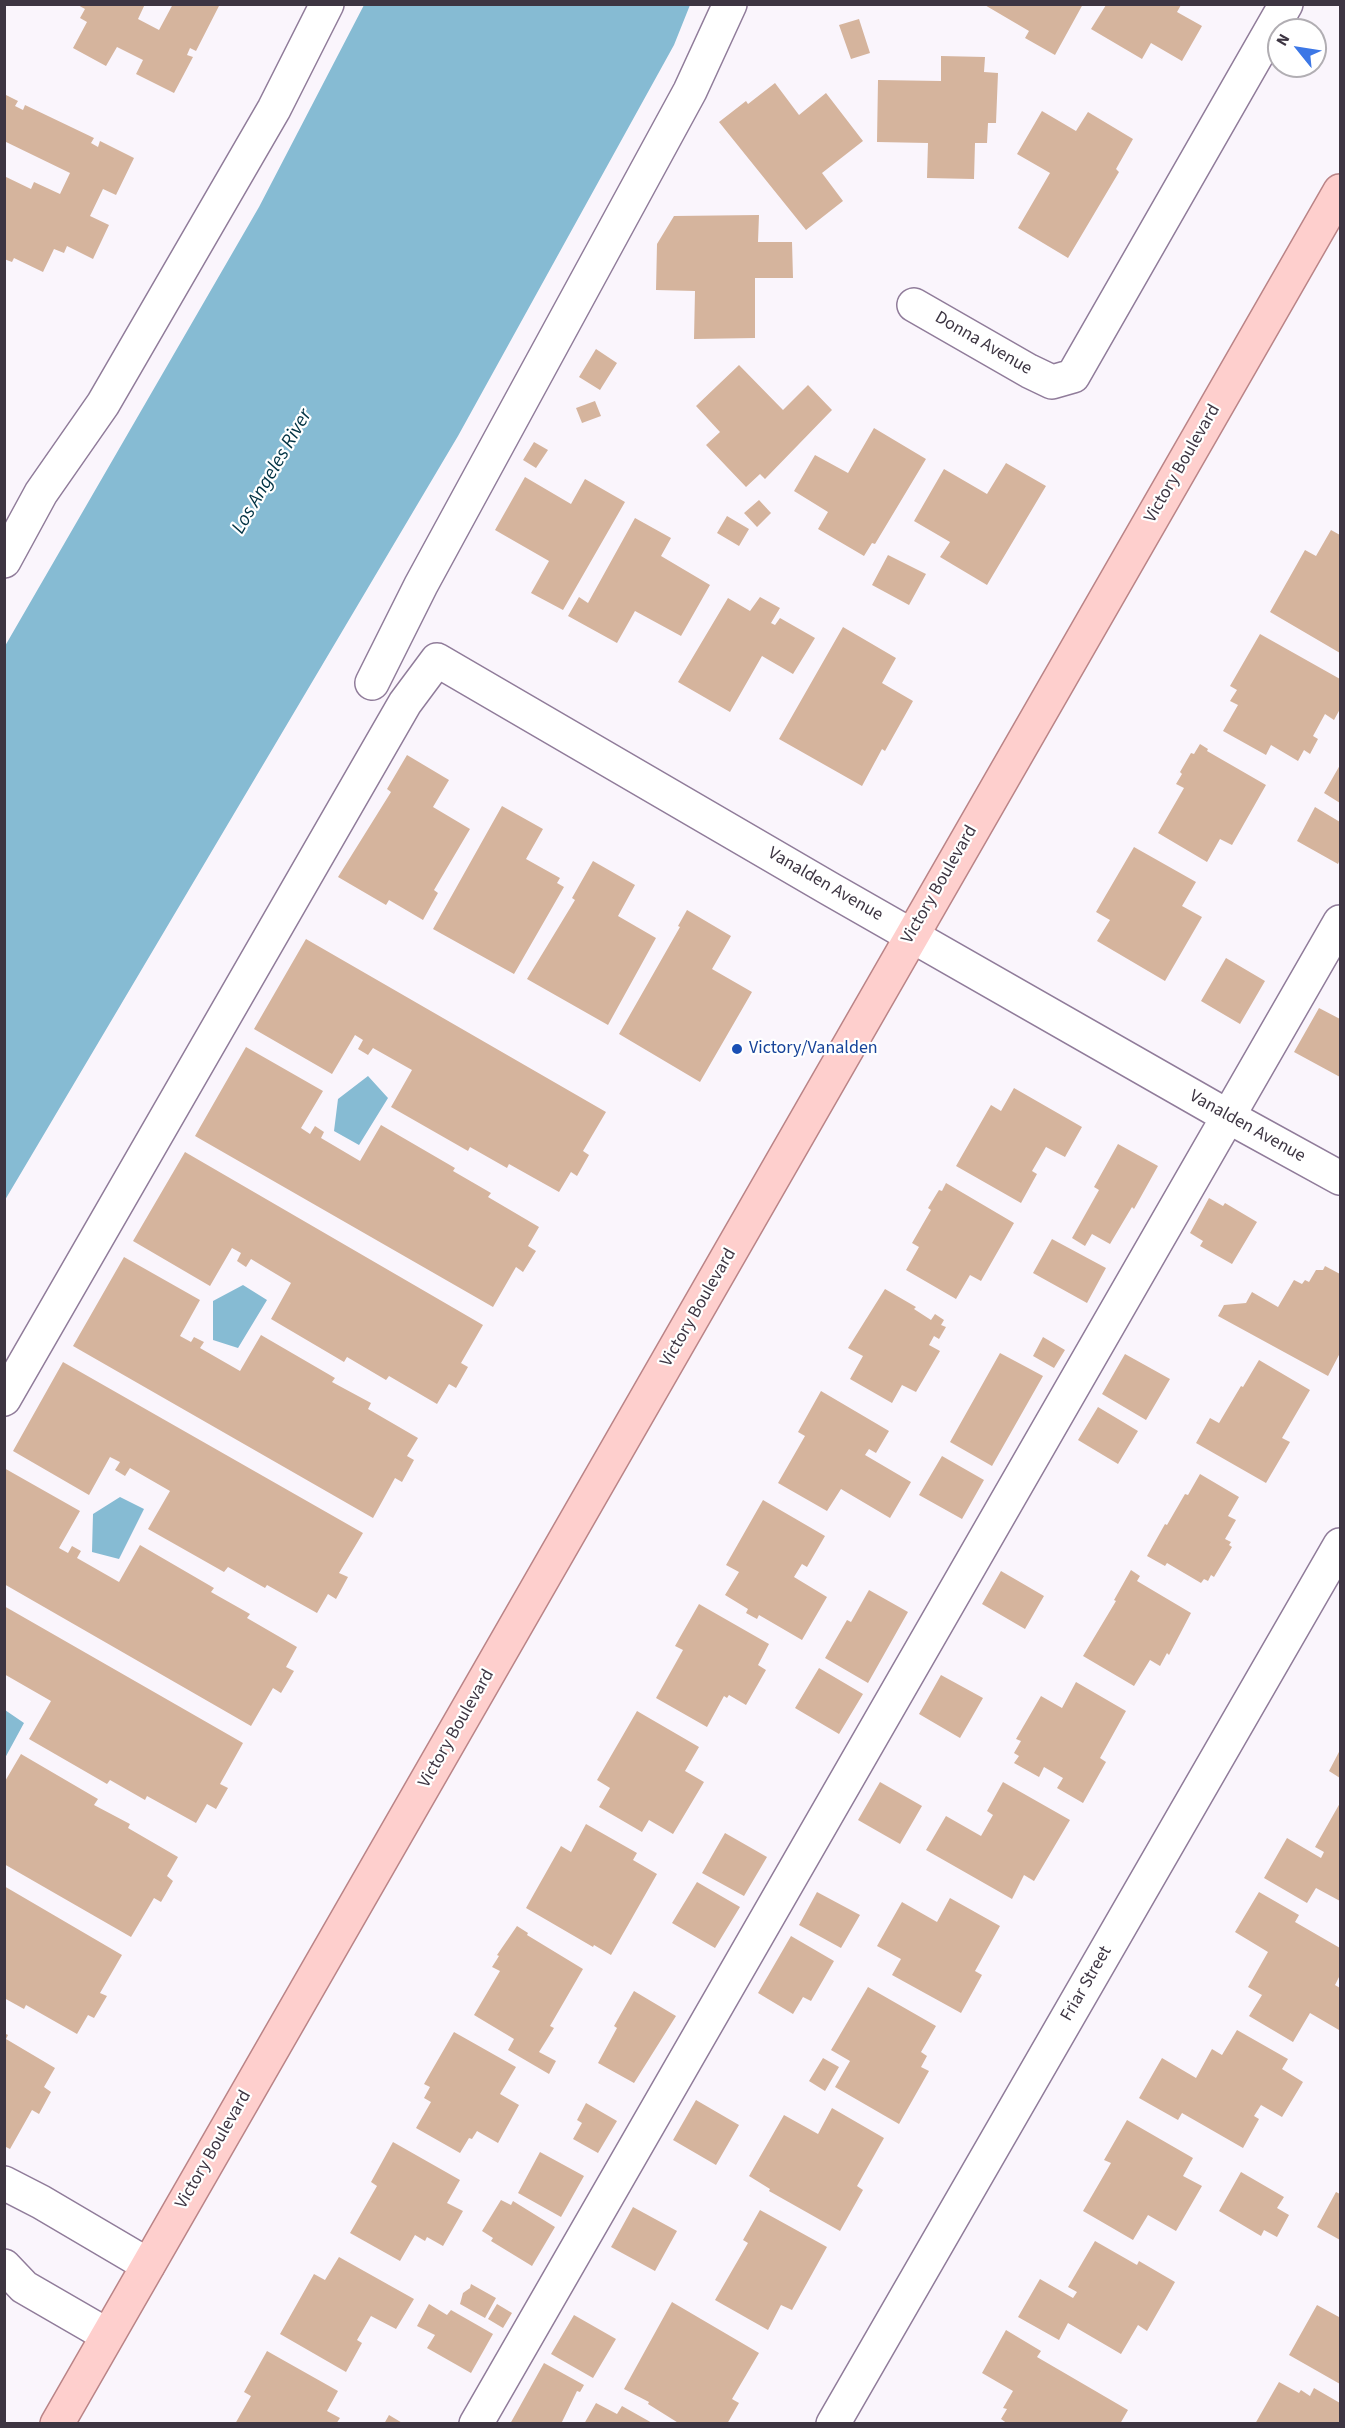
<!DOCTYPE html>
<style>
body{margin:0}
#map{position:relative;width:1345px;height:2428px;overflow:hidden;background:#faf5fc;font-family:"Source Sans 3",sans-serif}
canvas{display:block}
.frame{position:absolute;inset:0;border:6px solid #3d3542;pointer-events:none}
.north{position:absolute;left:1267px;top:18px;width:60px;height:60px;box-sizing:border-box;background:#fff;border:2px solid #b1aeb3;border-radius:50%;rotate:300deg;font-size:16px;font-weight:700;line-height:24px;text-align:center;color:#3d3542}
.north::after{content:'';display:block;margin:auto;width:21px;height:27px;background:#3c77e6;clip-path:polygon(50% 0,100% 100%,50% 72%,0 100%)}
</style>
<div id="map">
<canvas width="1345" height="2428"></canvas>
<div class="frame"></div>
<div class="north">N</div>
</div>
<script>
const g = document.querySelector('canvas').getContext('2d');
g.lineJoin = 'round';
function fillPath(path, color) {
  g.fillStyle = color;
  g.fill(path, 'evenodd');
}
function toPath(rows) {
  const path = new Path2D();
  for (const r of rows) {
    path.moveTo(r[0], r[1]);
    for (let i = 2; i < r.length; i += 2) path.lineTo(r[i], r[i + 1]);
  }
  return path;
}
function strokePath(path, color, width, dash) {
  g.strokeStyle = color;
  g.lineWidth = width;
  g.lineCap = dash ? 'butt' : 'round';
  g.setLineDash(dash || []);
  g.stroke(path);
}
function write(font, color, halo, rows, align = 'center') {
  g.font = font + ' "Source Sans 3",sans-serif';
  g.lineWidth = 4.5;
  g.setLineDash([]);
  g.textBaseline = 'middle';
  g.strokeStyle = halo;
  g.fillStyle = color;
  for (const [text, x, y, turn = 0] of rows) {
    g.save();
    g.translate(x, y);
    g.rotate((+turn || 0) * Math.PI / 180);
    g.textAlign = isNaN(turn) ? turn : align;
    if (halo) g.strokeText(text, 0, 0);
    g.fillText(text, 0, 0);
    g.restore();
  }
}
fillPath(toPath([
 [364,5,690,5,674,45,458,436,5,1200,5,646,259,207],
 [368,1076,388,1098,359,1145,334,1131,338,1099],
 [243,1285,267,1300,238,1348,213,1340,213,1301],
 [120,1497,144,1509,119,1559,92,1552,93,1514],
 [5,1710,24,1723,5,1758]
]), '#86bbd3');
fillPath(toPath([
 [76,4,145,4,138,19,159,30,173,4,220,4,196,51,190,48,187,55,193,57,174,93,136,74,143,60,117,47,106,66,73,48,87,22,80,18,85,9],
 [983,4,1083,4,1055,55,1025,38,1029,31],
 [1106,5,1181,5,1177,12,1202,26,1182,61,1151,43,1142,59,1091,29],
 [859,19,870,53,851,59,839,25],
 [941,56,985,57,984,72,998,73,996,123,988,123,987,143,975,143,974,179,927,178,928,143,877,142,878,80,941,81],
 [775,83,799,115,826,93,863,141,822,173,843,201,806,230,719,122,746,101,748,104],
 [4,94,18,101,15,106,23,110,25,105,94,138,91,143,98,147,100,141,134,158,116,195,103,189,90,216,109,225,93,259,67,246,64,253,54,249,43,272,14,258,12,262,4,259,4,176,31,189,34,182,60,194,70,173,4,141],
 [1042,111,1076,131,1088,112,1133,139,1116,169,1119,172,1068,258,1018,228,1050,173,1017,154],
 [759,215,758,242,792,242,793,278,755,278,755,338,694,339,695,291,656,290,657,244,674,216],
 [596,349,617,363,600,390,579,377],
 [739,365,783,410,808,385,832,410,765,479,760,474,746,487,706,445,720,432,696,406],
 [595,401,601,416,582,423,576,408],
 [874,428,926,459,875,544,872,543,864,556,818,529,828,512,794,491,815,455,848,473],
 [534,442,548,450,536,468,523,460],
 [1006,463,1046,486,987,585,940,557,950,542,914,521,944,469,987,494],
 [525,477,571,504,585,479,625,502,563,610,531,593,549,561,495,530],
 [759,500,771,513,757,527,744,513],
 [727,516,749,529,739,546,717,533],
 [635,518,671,538,661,556,710,585,681,636,635,611,617,643,568,616,579,597,588,603],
 [1331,530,1340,535,1340,653,1270,612,1305,550,1316,556],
 [888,555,926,574,909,605,872,585],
 [760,597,780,608,771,623,775,625,780,618,815,638,793,674,762,656,730,712,678,682,728,598,750,611],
 [843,627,896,658,882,683,913,701,885,751,882,749,862,786,779,739],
 [1260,634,1340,679,1340,709,1334,720,1325,714,1313,736,1318,739,1310,754,1304,750,1298,761,1271,745,1266,755,1223,731,1238,705,1230,701,1237,690,1230,686],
 [1200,744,1208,749,1207,751,1266,785,1232,845,1220,839,1207,862,1158,833,1184,788,1176,784,1182,774,1180,772,1191,753,1194,754],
 [407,755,449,780,433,807,470,829,434,890,438,893,423,920,389,900,386,905,338,877,391,792,387,789],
 [1340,765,1340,803,1324,793],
 [502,806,543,829,526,859,560,878,557,883,564,887,514,974,433,929],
 [1315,807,1340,822,1340,859,1338,864,1297,841],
 [1134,847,1196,882,1182,906,1202,917,1165,981,1097,941,1110,920,1096,912],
 [593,861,635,885,618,916,656,938,608,1025,527,979,575,900,572,898],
 [687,910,731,936,712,969,752,992,700,1082,619,1034,680,927,678,926],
 [306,939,606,1112,583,1151,589,1155,577,1176,571,1172,559,1192,509,1164,507,1168,470,1147,468,1151,391,1107,412,1070,373,1048,368,1055,358,1049,363,1040,355,1035,332,1074,254,1029],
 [1226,958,1265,981,1240,1024,1201,1001],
 [1319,1008,1340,1019,1340,1077,1294,1052],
 [246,1047,323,1091,301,1128,310,1134,315,1126,324,1132,321,1138,360,1161,381,1125,455,1168,453,1171,491,1193,488,1197,539,1227,528,1246,536,1251,523,1272,516,1267,493,1307,195,1136],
 [1014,1088,1082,1127,1065,1157,1046,1147,1032,1171,1037,1174,1021,1203,956,1166,991,1105,1001,1111],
 [1118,1144,1158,1166,1134,1209,1132,1207,1110,1244,1092,1234,1085,1246,1072,1238,1099,1190,1094,1187],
 [185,1152,483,1325,461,1363,468,1367,456,1388,449,1384,437,1404,389,1376,386,1380,347,1357,344,1362,271,1319,291,1283,251,1259,246,1267,237,1261,241,1253,232,1248,210,1286,133,1241],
 [946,1183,1014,1223,981,1281,970,1275,956,1299,906,1270,919,1247,912,1243,931,1210,928,1208,939,1190,942,1191],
 [1209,1198,1223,1206,1225,1203,1257,1222,1232,1264,1200,1246,1203,1241,1190,1233],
 [1052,1239,1106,1268,1087,1303,1033,1273],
 [124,1257,200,1300,180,1336,191,1342,194,1337,204,1342,200,1348,240,1371,261,1335,335,1378,332,1382,371,1403,368,1409,418,1438,407,1456,414,1460,402,1482,395,1478,373,1518,73,1346],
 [1325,1266,1340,1274,1340,1353,1328,1376,1218,1316,1224,1305,1246,1303,1252,1292,1278,1307,1294,1280,1302,1284,1305,1280,1309,1282,1316,1270,1323,1270],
 [885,1289,916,1307,914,1309,931,1320,935,1314,944,1320,941,1325,946,1327,939,1339,934,1336,929,1345,940,1351,916,1392,902,1385,892,1403,850,1379,863,1356,848,1348],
 [1043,1337,1065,1350,1054,1368,1033,1356],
 [1000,1353,1043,1376,992,1466,950,1442],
 [1125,1354,1170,1379,1146,1420,1102,1394],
 [1259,1360,1310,1390,1282,1438,1290,1442,1266,1483,1196,1443,1210,1418,1219,1423,1241,1386,1243,1387],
 [63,1362,363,1533,339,1573,348,1577,336,1599,328,1594,317,1613,267,1585,265,1588,228,1567,224,1572,148,1529,170,1491,130,1468,125,1476,115,1470,120,1462,110,1457,89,1495,13,1451],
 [821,1391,889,1431,876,1453,869,1449,865,1455,911,1482,890,1518,841,1489,827,1511,778,1483,805,1436,798,1432],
 [1098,1407,1138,1431,1118,1464,1078,1440],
 [942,1456,984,1480,962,1519,919,1495],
 [4,1468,80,1511,59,1548,68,1553,72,1546,81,1551,77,1558,119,1582,140,1545,214,1588,211,1592,250,1614,247,1618,297,1647,286,1667,294,1671,281,1693,273,1688,251,1726,4,1584],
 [1200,1474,1239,1497,1228,1516,1236,1520,1225,1539,1231,1542,1229,1545,1232,1547,1214,1577,1211,1575,1208,1581,1204,1579,1201,1583,1167,1563,1165,1566,1147,1556,1165,1524,1167,1525,1185,1494,1188,1495],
 [763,1500,825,1536,807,1567,802,1564,794,1577,827,1597,802,1640,759,1615,757,1619,746,1613,748,1609,725,1595,739,1572,726,1565],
 [1131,1570,1140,1576,1137,1581,1191,1613,1169,1655,1167,1653,1160,1666,1150,1660,1134,1686,1083,1656,1116,1601,1114,1600],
 [1001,1571,1044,1596,1025,1629,982,1604],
 [869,1590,908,1612,868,1683,825,1658,847,1620,851,1622],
 [699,1604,769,1644,758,1665,766,1670,746,1705,729,1695,727,1698,724,1696,707,1727,656,1698,683,1650,675,1646],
 [4,1606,243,1743,220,1784,228,1788,216,1809,207,1804,196,1823,147,1796,145,1800,110,1780,107,1784,29,1739,51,1701,4,1674],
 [819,1668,863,1694,839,1734,795,1708],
 [941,1675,983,1698,960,1738,919,1714],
 [1076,1682,1126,1711,1100,1758,1106,1762,1083,1803,1057,1788,1063,1778,1044,1767,1039,1777,1014,1763,1019,1756,1014,1753,1021,1741,1016,1739,1041,1696,1062,1708],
 [637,1711,699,1747,685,1771,704,1782,673,1834,649,1820,642,1832,599,1807,610,1788,597,1780],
 [1340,1750,1340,1778,1329,1771],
 [21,1754,98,1799,94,1805,130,1824,128,1828,178,1857,167,1876,173,1881,161,1902,154,1898,131,1937,4,1864,4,1783],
 [880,1782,922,1806,900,1844,858,1820],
 [1003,1782,1070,1820,1034,1881,1024,1875,1012,1899,926,1850,946,1816,981,1836,993,1815,987,1811],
 [1340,1803,1340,1901,1316,1888,1307,1903,1264,1878,1287,1838,1321,1858,1324,1852,1315,1847],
 [586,1824,637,1853,633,1860,657,1874,611,1955,594,1945,593,1947,526,1908,561,1846,571,1852],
 [725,1833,767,1857,744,1896,702,1873],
 [697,1882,740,1907,715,1948,672,1923],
 [4,1886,122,1955,100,1993,107,1996,94,2018,88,2015,77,2034,26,2005,24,2009,4,1998],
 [817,1892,860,1915,841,1948,799,1925],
 [1259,1892,1299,1915,1295,1922,1340,1948,1340,1975,1335,1985,1340,1988,1339,2030,1310,2013,1293,2042,1249,2016,1262,1995,1248,1987,1268,1952,1235,1932],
 [950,1898,1000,1926,975,1971,982,1975,961,2013,892,1975,901,1959,877,1946,902,1902,937,1922],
 [517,1926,528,1933,527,1935,583,1969,550,2026,554,2028,539,2052,556,2061,549,2074,508,2050,514,2039,474,2015,500,1971,492,1967,499,1956,497,1955],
 [791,1936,834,1961,811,2001,803,1997,793,2014,758,1993],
 [868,1987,936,2026,921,2052,927,2056,921,2067,929,2071,899,2124,835,2087,850,2061,831,2050],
 [634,1991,676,2016,634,2083,598,2063,617,2028,614,2026],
 [1237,2030,1288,2059,1282,2069,1303,2082,1282,2117,1261,2105,1254,2116,1259,2119,1243,2148,1182,2113,1178,2120,1139,2098,1162,2058,1196,2078,1212,2049,1222,2055],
 [454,2032,516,2067,500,2094,519,2105,498,2143,477,2131,472,2139,469,2138,460,2153,416,2128,431,2102,424,2098,430,2087,424,2084],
 [4,2033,8,2035,6,2039,55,2068,44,2087,51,2092,39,2114,32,2110,10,2149,4,2146],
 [823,2058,839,2067,825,2091,809,2081],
 [696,2100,739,2125,716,2165,673,2140],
 [586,2103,617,2121,598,2153,573,2139,582,2123,577,2120],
 [832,2108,884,2138,857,2186,863,2190,840,2231,769,2191,770,2189,749,2176,784,2115,818,2134],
 [1127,2120,1193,2158,1183,2176,1202,2186,1176,2231,1148,2215,1133,2240,1083,2211,1111,2163,1104,2160],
 [393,2142,460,2180,447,2203,463,2211,443,2246,427,2237,425,2241,415,2235,400,2261,350,2233,377,2186,371,2182],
 [540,2152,584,2176,561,2217,518,2193],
 [1241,2172,1284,2197,1277,2208,1289,2215,1277,2237,1264,2230,1261,2236,1219,2211],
 [1336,2192,1340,2194,1340,2240,1317,2227],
 [501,2200,511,2205,513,2201,555,2227,532,2266,491,2241,493,2238,482,2231],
 [633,2207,677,2231,655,2271,611,2247],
 [760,2210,827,2247,792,2310,781,2305,768,2330,715,2300,748,2243,743,2240],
 [1095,2241,1137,2265,1139,2261,1175,2282,1147,2331,1138,2325,1121,2354,1068,2323,1059,2340,1018,2317,1040,2279,1073,2298,1077,2292,1068,2287],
 [339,2257,414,2299,396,2329,371,2316,357,2340,362,2343,346,2372,280,2334,314,2274,325,2280],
 [471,2284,496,2298,485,2318,460,2304,463,2293,470,2288],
 [672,2302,759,2353,732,2399,739,2403,727,2424,680,2424,648,2404,649,2402,624,2389],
 [429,2304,447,2315,451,2310,493,2334,471,2373,427,2348,435,2335,417,2326],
 [497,2304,512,2313,503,2328,488,2319],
 [1317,2305,1339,2317,1340,2314,1340,2384,1289,2355],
 [574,2315,616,2339,593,2378,551,2354],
 [1006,2330,1041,2351,1037,2357,1128,2410,1120,2424,1008,2424,1001,2419,1007,2409,1003,2408,1013,2391,982,2373],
 [267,2351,338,2391,327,2411,340,2418,336,2424,235,2424,251,2396,244,2392],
 [544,2363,584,2385,580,2392,577,2391,561,2424,510,2424],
 [1279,2382,1299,2393,1301,2390,1310,2396,1314,2388,1340,2403,1340,2424,1255,2424],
 [596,2403,617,2414,622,2406,654,2424,584,2424],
 [389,2415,404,2424,384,2424]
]), '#d5b49d');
const minor = toPath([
 [914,305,1029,371,1052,382,1073,376,1286,4],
 [4,561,41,493,103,404,274,109,327,4],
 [372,683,421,585,690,91,730,4],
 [4,1399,405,703,437,660,830,889,1229,1117,1340,1178],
 [4,2183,41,2202,148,2265],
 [4,2266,24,2287,107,2335],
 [476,2424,1340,922],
 [833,2424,1340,1545]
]);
const major = toPath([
 [57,2424,1340,191]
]);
strokePath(minor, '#907c9a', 36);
strokePath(major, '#ba8487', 36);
strokePath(minor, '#fff', 33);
strokePath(major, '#fecfcd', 33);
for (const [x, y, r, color] of [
 [737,1049,6,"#1a4fb4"]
]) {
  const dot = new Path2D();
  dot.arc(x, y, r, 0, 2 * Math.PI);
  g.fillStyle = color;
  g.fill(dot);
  strokePath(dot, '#fff', 2);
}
write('18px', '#3d3542', '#fff', [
 ["Donna Avenue",983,344,30],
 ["Victory Boulevard",1183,464,-60],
 ["Vanalden Avenue",825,885,30],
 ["Victory Boulevard",940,885,-60],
 ["Vanalden Avenue",1247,1127,29],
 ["Victory Boulevard",699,1308,-60],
 ["Victory Boulevard",457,1729,-60],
 ["Friar Street",1087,1984,-60],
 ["Victory Boulevard",214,2150,-60]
]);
write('18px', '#164399', '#fff', [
 ["Victory/Vanalden",749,1049]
], 'left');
write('italic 20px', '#003243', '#fff', [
 ["Los Angeles River",273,472,-60]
]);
</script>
